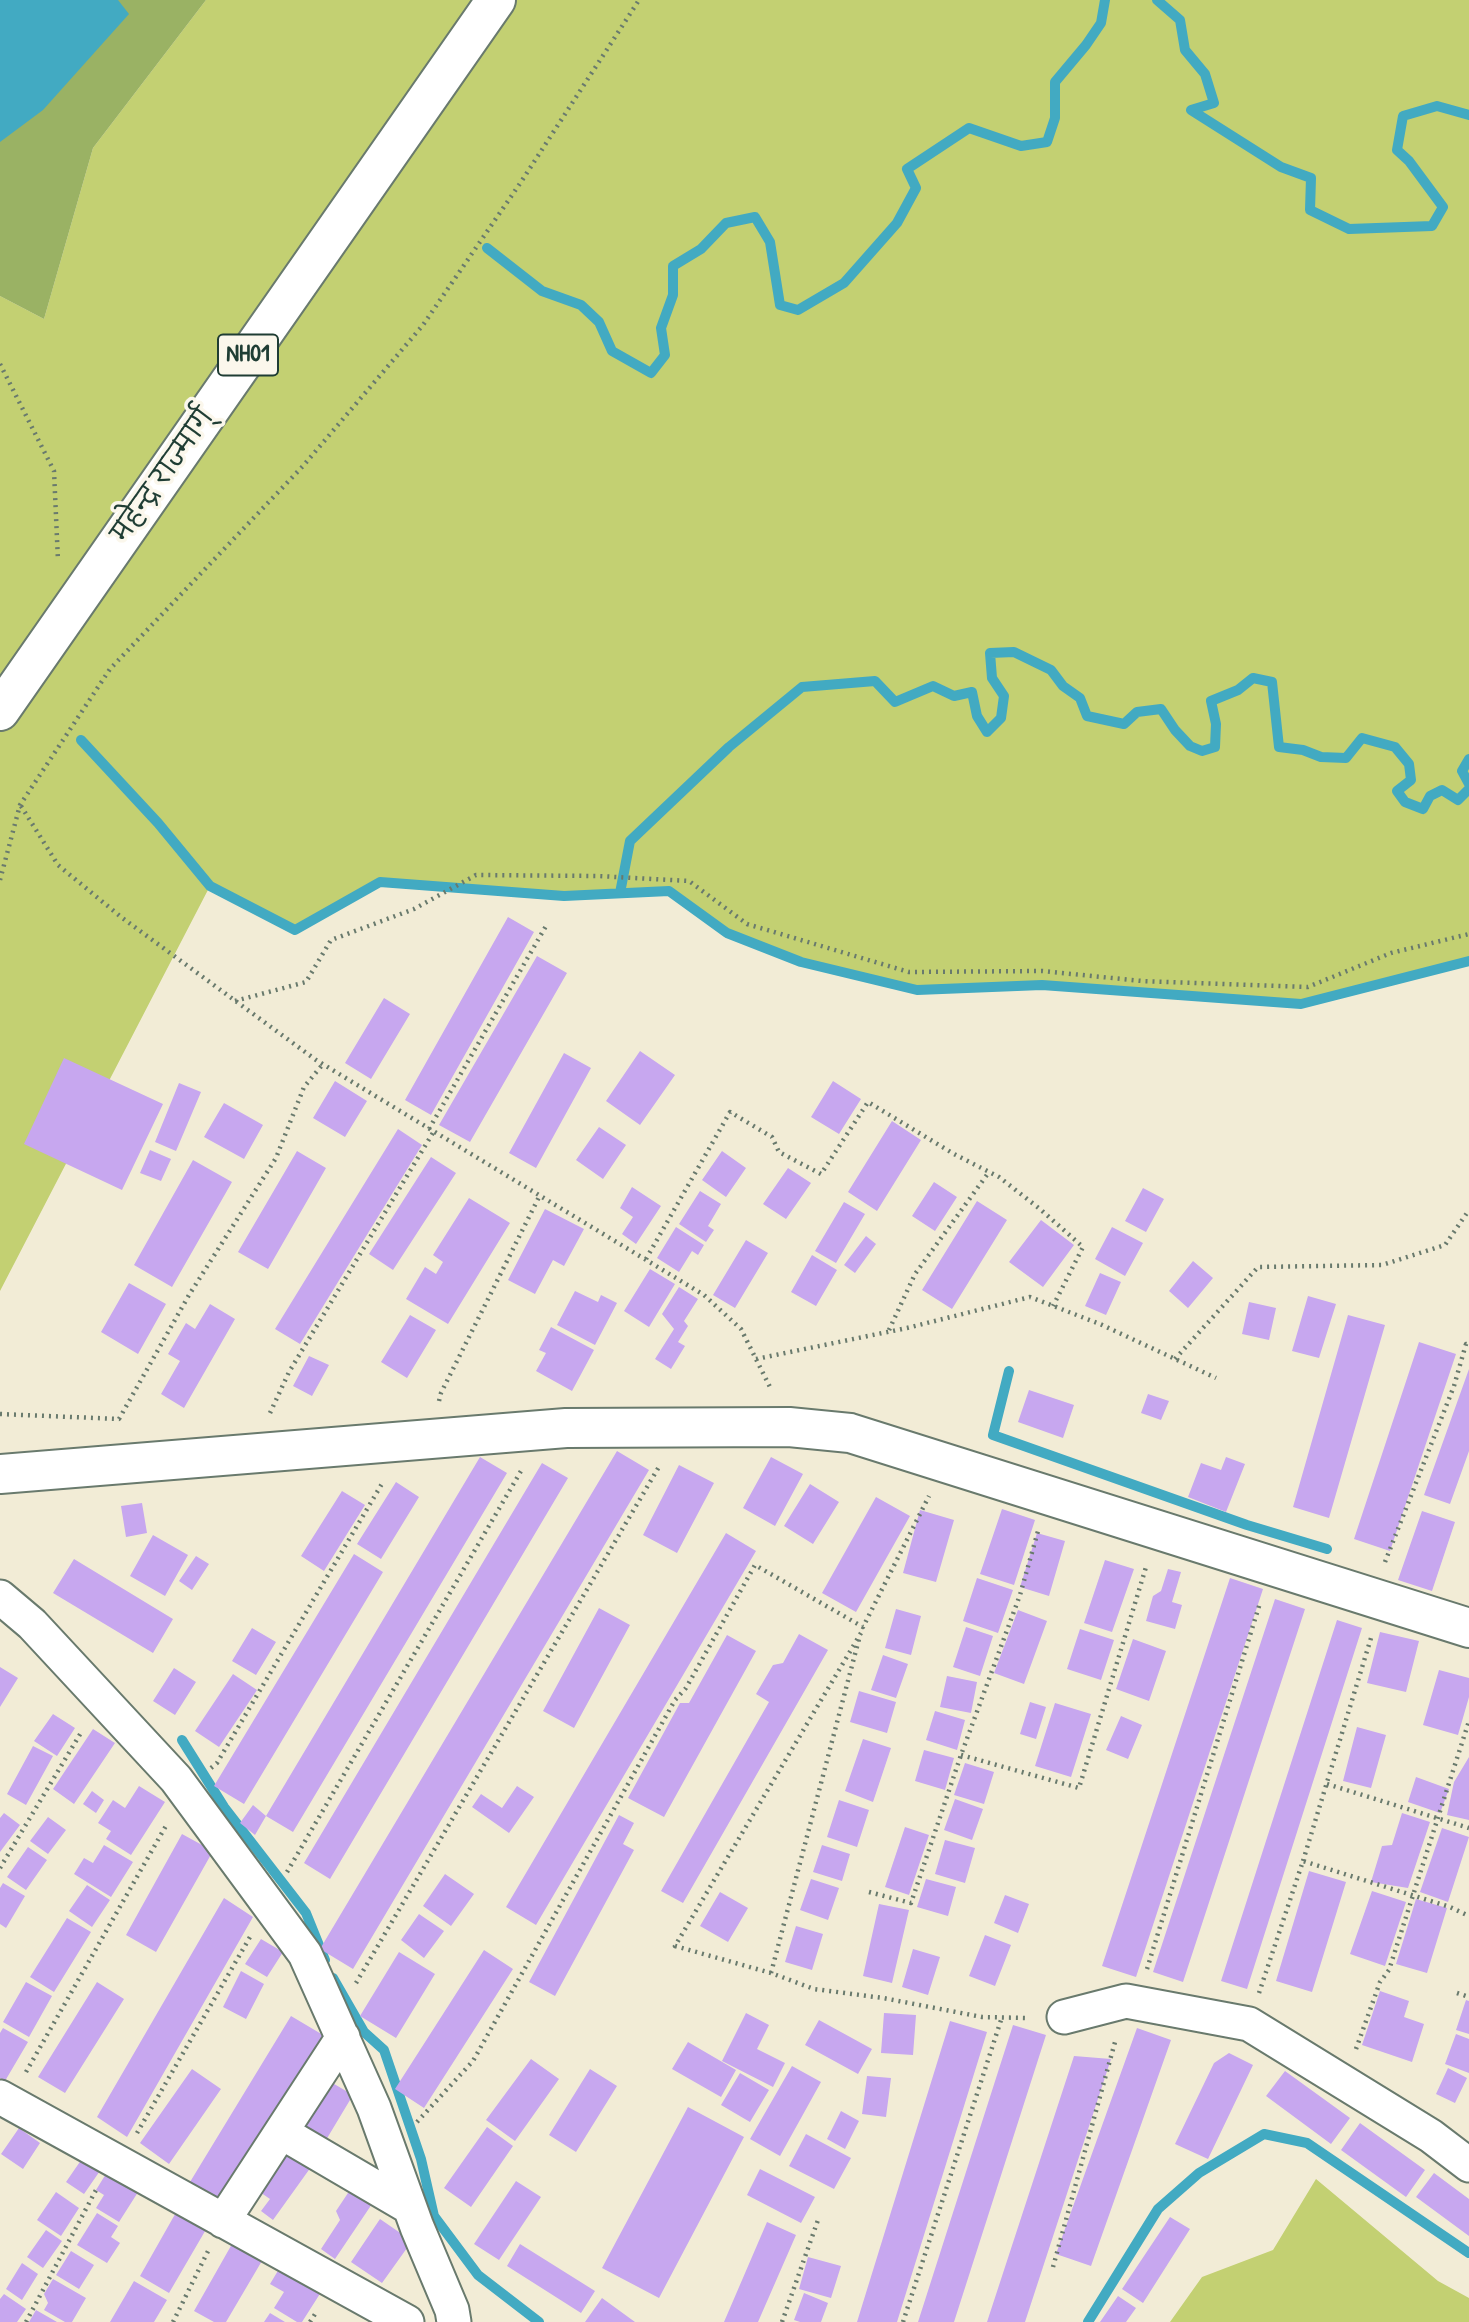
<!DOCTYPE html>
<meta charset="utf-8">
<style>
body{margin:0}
canvas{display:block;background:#f2ecd6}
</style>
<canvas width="1469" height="2322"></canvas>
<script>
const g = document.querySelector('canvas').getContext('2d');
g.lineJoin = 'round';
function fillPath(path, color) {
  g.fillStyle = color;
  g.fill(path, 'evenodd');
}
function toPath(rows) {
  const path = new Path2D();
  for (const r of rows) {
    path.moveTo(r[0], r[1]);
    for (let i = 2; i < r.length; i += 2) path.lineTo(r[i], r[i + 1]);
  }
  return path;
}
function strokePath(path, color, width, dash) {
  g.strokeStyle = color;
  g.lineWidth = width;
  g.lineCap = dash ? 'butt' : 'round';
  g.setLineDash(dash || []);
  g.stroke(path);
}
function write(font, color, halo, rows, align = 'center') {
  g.font = font + ' "Patrick Hand","Playpen Sans Deva",sans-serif';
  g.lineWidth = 7;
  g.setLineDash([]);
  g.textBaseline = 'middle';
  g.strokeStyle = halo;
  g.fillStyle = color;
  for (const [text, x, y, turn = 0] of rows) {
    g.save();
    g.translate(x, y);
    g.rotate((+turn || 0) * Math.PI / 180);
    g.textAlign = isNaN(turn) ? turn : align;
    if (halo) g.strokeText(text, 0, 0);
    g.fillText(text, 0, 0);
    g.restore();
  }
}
fillPath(toPath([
 [206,0,1469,0,1469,961,1301,1004,1042,985,917,990,801,962,727,933,669,891,564,896,380,882,295,930,210,886,0,1291,0,296,44,319,93,148],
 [1316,2179,1438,2281,1469,2298,1469,2322,1170,2322,1202,2277,1273,2250]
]), '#c3d072');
fillPath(toPath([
 [0,0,206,0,93,148,44,319,0,296]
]), '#9ab264');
fillPath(toPath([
 [0,0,118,0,129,14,43,110,0,142]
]), '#42aac2');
strokePath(toPath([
 [1157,0,1180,20,1185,50,1205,74,1214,103,1191,110,1281,167,1311,178,1310,210,1349,229,1432,226,1443,207,1409,161,1397,150,1403,116,1437,106,1469,115],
 [487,248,542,291,581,305,599,322,612,351,651,373,665,355,661,328,673,295,673,266,701,249,726,223,755,217,770,242,780,305,798,310,844,283,897,223,916,188,907,169,969,128,1021,146,1047,142,1055,118,1055,82,1086,45,1101,23,1105,0],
 [81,740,158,823,210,886,295,930,380,882,564,896,669,891,727,933,801,962,917,990,1042,985,1301,1004,1469,961],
 [1469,759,1462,771,1469,784],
 [620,893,630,841,729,747,802,687,875,681,895,702,933,686,954,696,972,692,977,716,987,732,1001,718,1004,696,992,678,990,653,1014,652,1051,670,1063,686,1080,698,1087,716,1124,724,1137,712,1161,709,1175,730,1190,746,1202,751,1215,747,1216,724,1211,701,1238,690,1253,678,1272,682,1279,747,1303,750,1321,757,1346,758,1362,738,1395,747,1409,764,1411,780,1397,791,1405,802,1423,809,1430,796,1442,790,1458,800,1469,789],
 [1009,1371,993,1435,1247,1525,1327,1549],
 [182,1740,224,1807,306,1913,325,1960],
 [333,1978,364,2032,384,2050,421,2159,434,2216,478,2275,539,2322],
 [1088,2322,1158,2209,1199,2173,1264,2134,1307,2143,1469,2253]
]), '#42aac2', 10);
fillPath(toPath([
 [508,917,534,932,431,1115,405,1100],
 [537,956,567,973,470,1142,439,1125],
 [384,998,410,1014,371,1079,345,1063],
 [640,1051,675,1075,640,1125,606,1101],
 [564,1053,591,1068,536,1168,509,1153],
 [64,1058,163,1104,122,1190,24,1144],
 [335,1081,367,1101,345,1137,313,1118],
 [833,1081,861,1099,839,1134,811,1117],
 [179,1083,201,1092,176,1151,155,1142],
 [224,1103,263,1125,244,1159,204,1137],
 [892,1121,921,1140,877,1211,848,1192],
 [599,1127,626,1145,603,1179,576,1160],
 [398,1129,422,1145,300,1344,275,1329],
 [150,1150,171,1159,161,1181,140,1173],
 [297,1151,326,1168,268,1269,238,1252],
 [722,1151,746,1168,726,1197,702,1180],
 [431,1157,456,1173,393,1270,369,1254],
 [193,1160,232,1182,172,1287,134,1265],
 [788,1168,811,1183,786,1219,763,1204],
 [934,1182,957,1197,935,1231,912,1216],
 [632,1187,661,1206,636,1244,622,1234,633,1217,620,1208],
 [1143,1188,1164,1199,1146,1232,1125,1221],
 [700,1191,721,1204,708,1226,714,1230,706,1242,679,1224],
 [469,1198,510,1223,448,1324,406,1299,425,1267,436,1274,443,1262,433,1255],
 [977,1201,1007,1220,952,1309,922,1290],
 [844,1202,865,1214,836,1263,815,1251],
 [545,1209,584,1229,564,1266,553,1260,535,1294,508,1280],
 [1041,1220,1074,1245,1043,1287,1009,1262],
 [676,1227,704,1245,698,1255,692,1251,679,1272,657,1258],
 [1112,1227,1143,1243,1125,1276,1095,1259],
 [866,1236,876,1244,855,1273,844,1265],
 [746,1240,768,1253,735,1308,713,1295],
 [812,1255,837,1270,816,1306,791,1292],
 [1193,1261,1213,1278,1188,1308,1169,1291],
 [650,1269,675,1284,649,1327,624,1311],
 [1100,1273,1121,1282,1106,1315,1085,1306],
 [129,1283,166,1304,138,1354,101,1332],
 [679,1287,698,1299,684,1321,688,1326,678,1342,685,1346,671,1369,655,1359,674,1329,662,1314],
 [575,1291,598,1302,601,1295,617,1303,595,1345,557,1325],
 [1308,1296,1336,1304,1319,1358,1292,1351],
 [1249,1302,1276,1308,1269,1340,1242,1334],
 [210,1304,235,1319,184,1408,161,1394,180,1361,168,1354,186,1323,195,1329],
 [410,1315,436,1330,407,1378,381,1362],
 [1348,1315,1385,1325,1329,1518,1293,1507],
 [551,1327,594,1350,572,1391,536,1371,546,1353,539,1350],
 [1419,1342,1456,1354,1390,1551,1354,1539],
 [309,1356,329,1365,312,1396,293,1386],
 [1469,1369,1469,1451,1450,1504,1424,1495],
 [1029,1390,1074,1405,1063,1438,1018,1422],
 [1148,1394,1169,1401,1161,1420,1141,1413],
 [617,1451,649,1470,353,1969,320,1949],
 [480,1457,507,1473,293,1832,266,1816],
 [771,1457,803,1474,775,1526,743,1508],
 [1226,1457,1245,1464,1226,1512,1188,1497,1201,1463,1221,1470],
 [542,1463,568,1478,330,1879,304,1863],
 [679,1465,714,1483,677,1553,643,1535],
 [396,1482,419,1497,381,1559,357,1544],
 [810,1484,839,1502,813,1544,784,1526],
 [342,1491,365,1505,324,1571,301,1556],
 [876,1497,910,1516,856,1612,822,1593],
 [142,1503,147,1533,126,1537,121,1506],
 [1002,1509,1035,1520,1014,1585,980,1574],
 [920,1510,954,1520,936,1582,903,1573],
 [1422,1511,1455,1522,1432,1591,1398,1580],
 [726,1533,756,1551,536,1925,506,1907],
 [1037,1533,1065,1541,1049,1596,1020,1587],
 [153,1535,188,1555,165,1596,130,1576],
 [354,1554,383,1572,244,1804,214,1786],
 [196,1556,209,1564,192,1590,179,1581],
 [74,1559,173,1619,153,1653,53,1593],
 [1105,1560,1134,1569,1112,1632,1084,1623],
 [1168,1569,1181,1572,1172,1602,1182,1605,1175,1629,1146,1621,1153,1596,1161,1591],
 [977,1578,1013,1590,998,1633,963,1621],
 [1230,1578,1263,1589,1136,1977,1102,1966],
 [1275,1599,1305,1609,1183,1982,1153,1972],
 [599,1608,630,1625,574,1728,543,1711],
 [896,1609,921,1616,911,1655,885,1648],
 [1018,1610,1047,1621,1024,1684,994,1673],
 [1337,1620,1362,1628,1247,1989,1221,1981],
 [966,1627,993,1636,980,1676,953,1667],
 [252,1628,276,1642,256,1675,232,1661],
 [1080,1629,1114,1640,1101,1680,1067,1669],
 [1380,1632,1419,1641,1406,1692,1367,1683],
 [799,1634,828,1650,683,1903,661,1891,769,1702,756,1694,773,1665,783,1663],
 [727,1635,756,1651,664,1817,628,1798,680,1703,689,1703],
 [1133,1639,1166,1651,1149,1701,1116,1689],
 [883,1655,908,1664,896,1698,871,1690],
 [0,1667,18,1678,0,1707],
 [174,1668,196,1682,175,1715,153,1701],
 [1439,1670,1469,1678,1469,1697,1458,1735,1423,1725],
 [233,1674,257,1690,219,1747,195,1731],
 [947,1676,977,1682,971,1713,940,1707],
 [859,1691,896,1702,887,1733,850,1722],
 [1030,1702,1046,1707,1036,1739,1020,1734],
 [1055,1703,1091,1714,1071,1777,1035,1766],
 [935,1711,965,1720,957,1750,926,1740],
 [53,1714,75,1728,57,1756,34,1741],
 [1121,1716,1142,1725,1128,1759,1106,1750],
 [1357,1727,1386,1735,1371,1788,1343,1781],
 [93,1729,115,1743,74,1804,53,1789],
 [863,1739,891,1748,873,1802,845,1791],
 [33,1746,53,1756,26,1805,7,1794],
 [924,1750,954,1758,945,1790,915,1781],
 [1469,1757,1469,1820,1447,1815,1454,1782],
 [965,1763,994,1772,984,1804,954,1795],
 [1416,1777,1449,1789,1440,1813,1408,1802],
 [139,1786,165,1802,131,1855,106,1839,111,1831,98,1823,113,1800,125,1808],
 [517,1786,534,1797,509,1833,472,1807,481,1794,502,1808],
 [92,1791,104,1800,96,1813,83,1804],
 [955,1799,983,1809,972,1840,944,1830],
 [839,1800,869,1810,857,1847,827,1837],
 [253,1805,266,1816,255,1835,240,1823],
 [4,1813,20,1825,0,1852,0,1818],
 [1402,1813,1430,1822,1408,1888,1371,1882,1382,1846,1392,1845],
 [619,1815,634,1823,623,1844,634,1850,555,1996,529,1982],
 [48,1817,66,1830,48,1854,30,1841],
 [905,1827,929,1835,909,1895,885,1887],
 [1442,1828,1469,1837,1448,1902,1420,1892],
 [182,1834,213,1851,156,1952,126,1935],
 [945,1840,975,1848,965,1883,935,1874],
 [104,1845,133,1862,111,1897,74,1874,84,1858,93,1863],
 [822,1845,850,1854,842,1881,813,1872],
 [28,1847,47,1860,26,1890,7,1877],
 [1309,1871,1346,1882,1312,1992,1276,1981],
 [445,1874,474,1894,451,1926,423,1906],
 [811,1879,839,1888,828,1920,800,1910],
 [926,1879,956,1887,948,1916,917,1907],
 [3,1883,25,1896,6,1928,0,1924,0,1888],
 [87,1885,110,1900,92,1927,69,1911],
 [1372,1891,1406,1902,1385,1966,1350,1954],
 [720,1892,748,1908,728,1942,700,1926],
 [1005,1895,1029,1904,1018,1933,994,1923],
 [224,1898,253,1917,127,2137,97,2117],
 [1416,1899,1447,1908,1427,1973,1396,1964],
 [879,1904,909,1910,892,1983,863,1976],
 [419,1914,444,1931,424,1958,401,1940],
 [67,1918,91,1932,54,1992,30,1977],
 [796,1926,823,1934,812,1970,785,1962],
 [985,1935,1011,1945,995,1986,969,1976],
 [261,1939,283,1952,267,1977,245,1964],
 [913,1949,940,1957,928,1995,902,1987],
 [484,1950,513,1969,424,2108,395,2089],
 [399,1952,435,1974,396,2038,360,2016],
 [241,1971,264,1984,246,2019,223,2007],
 [26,1982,52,1996,29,2037,3,2022],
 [97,1982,124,1999,65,2093,38,2077],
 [1380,1991,1409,2001,1404,2017,1424,2024,1412,2062,1362,2045],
 [1466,2000,1469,2001,1469,2034,1456,2030],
 [746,2013,769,2025,757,2049,785,2063,773,2087,722,2061],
 [884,2013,916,2015,913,2055,881,2053],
 [291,2016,323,2035,221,2201,190,2182],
 [819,2020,872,2049,858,2074,805,2045],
 [950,2021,987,2032,897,2322,857,2322],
 [1013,2025,1046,2035,954,2322,918,2322],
 [3,2028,28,2042,5,2081,0,2078,0,2033],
 [1137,2028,1171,2040,1091,2266,1056,2254],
 [1456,2034,1469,2039,1469,2073,1445,2064],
 [688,2042,736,2070,721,2097,672,2069],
 [1229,2053,1253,2065,1208,2159,1175,2144,1214,2063],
 [1074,2056,1111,2059,1025,2322,987,2322],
 [531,2059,559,2079,515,2141,486,2120],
 [792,2066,821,2082,780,2156,750,2139],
 [1448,2068,1467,2078,1455,2103,1436,2094],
 [192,2069,221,2089,169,2164,140,2143],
 [590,2069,617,2086,576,2152,549,2135],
 [1285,2071,1350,2118,1331,2144,1266,2096],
 [740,2073,769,2090,750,2122,721,2105],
 [867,2076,891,2078,886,2117,862,2114],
 [329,2081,353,2095,323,2145,299,2131],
 [688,2107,744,2137,659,2298,602,2268],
 [841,2111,859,2121,845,2149,827,2139],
 [1360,2123,1425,2170,1406,2197,1341,2150],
 [487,2127,513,2146,471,2207,444,2188],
 [19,2128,40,2143,23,2169,1,2154],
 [806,2134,851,2158,834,2189,789,2166],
 [283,2147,311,2167,273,2220,261,2211,270,2199,254,2188],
 [86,2153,104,2165,84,2194,66,2182],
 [109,2169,140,2189,119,2222,96,2208,104,2195,96,2190],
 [760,2169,815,2197,801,2223,747,2195],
 [1434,2173,1469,2199,1469,2236,1416,2197],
 [516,2181,541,2197,499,2260,474,2244],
 [352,2187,374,2201,335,2259,321,2249,340,2220,336,2211],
 [56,2192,79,2208,61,2236,37,2220],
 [178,2209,208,2226,169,2293,140,2276],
 [97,2213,118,2226,111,2237,120,2243,107,2263,77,2245],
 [1170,2217,1190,2229,1143,2303,1122,2289],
 [380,2219,412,2241,382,2283,351,2262],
 [767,2222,796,2235,758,2322,724,2322],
 [46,2230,62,2241,43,2268,27,2257],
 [236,2237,266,2254,226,2322,214,2322,194,2311],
 [520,2244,595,2291,581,2313,507,2266],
 [71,2251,94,2265,79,2289,56,2275],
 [808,2257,841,2266,831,2298,799,2289],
 [22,2263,38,2274,22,2300,6,2289],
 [282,2264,323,2289,302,2322,297,2322,274,2308,284,2292,270,2284],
 [53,2279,86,2298,72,2322,65,2322,44,2310,48,2303,44,2294],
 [134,2281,167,2300,154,2322,110,2322],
 [804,2293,828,2303,821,2322,800,2322,794,2320],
 [4,2294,26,2309,17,2322,0,2322,0,2299],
 [1118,2296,1136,2308,1126,2322,1100,2322],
 [602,2298,635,2322,585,2322],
 [36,2310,57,2322,29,2322],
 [270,2313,285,2322,264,2322]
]), '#c7a7ef');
const street = toPath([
 [0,1597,32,1624,176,1779,305,1954,374,2108,417,2227,452,2310,454,2322],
 [1064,2017,1126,2001,1249,2024,1431,2136,1469,2165],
 [0,2097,407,2322],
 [281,2132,409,2207],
 [223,2221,343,2037]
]);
const secondary = toPath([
 [0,1474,566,1428,789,1427,850,1433,1469,1628]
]);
const highway = toPath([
 [0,711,496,0]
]);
strokePath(street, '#697a6d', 37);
strokePath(secondary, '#697a6d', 42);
strokePath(highway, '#697a6d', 42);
strokePath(toPath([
 [0,364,54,471,58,561],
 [21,806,58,865,121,917,316,1060,704,1295,741,1329,771,1389],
 [0,880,20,805,110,669,303,466,423,325,521,182,639,0],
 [235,1001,306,982,331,940,414,909,476,875,598,876,689,881,747,924,909,972,1042,971,1142,981,1308,987,1391,953,1469,934],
 [429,1129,546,926],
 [646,1259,730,1112,772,1137,779,1152,821,1174,868,1102,954,1154,999,1177,1040,1209,1083,1247,1053,1306],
 [889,1330,915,1274,989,1172],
 [756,1359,907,1328,1030,1297,1100,1324,1216,1378],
 [1175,1359,1258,1267,1382,1265,1445,1245,1469,1210],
 [439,1401,441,1393,540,1195],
 [270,1413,289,1372,434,1131],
 [0,1414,119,1419,189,1295,276,1158,304,1087,323,1064],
 [1385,1562,1454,1386,1466,1344,1469,1345],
 [861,1633,675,1946,771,1973,814,1989,883,1998,982,2017,1028,2018],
 [961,1755,1079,1788,1146,1567],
 [211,1768,217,1763,383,1482],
 [1327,1784,1469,1828],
 [1303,1861,1371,1638],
 [0,1868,82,1731],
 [287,1872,521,1471],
 [869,1892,911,1903,961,1755,1020,1595,1038,1531],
 [1147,1969,1260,1603],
 [771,1973,859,1639],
 [356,1983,660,1465],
 [1259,1993,1303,1861,1450,1907,1469,1916],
 [1457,1993,1469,1997],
 [1356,2049,1380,1982,1389,1970,1469,1721],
 [26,2072,167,1824],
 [417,2122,473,2061,675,1700,686,1688,755,1565,863,1627,929,1496],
 [137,2133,250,1937],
 [1053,2267,1115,2042],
 [26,2322,96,2190],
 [173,2322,208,2251],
 [310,2322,317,2311],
 [782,2322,818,2220],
 [903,2322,1002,2017]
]), '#697a6d', 4.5, [2, 5]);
strokePath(street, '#fff', 33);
strokePath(secondary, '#fff', 38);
strokePath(highway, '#fff', 38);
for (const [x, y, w] of [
 [248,355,60]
]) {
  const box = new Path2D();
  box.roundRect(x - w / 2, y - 20.5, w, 41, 5);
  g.fillStyle = '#fbf7ec';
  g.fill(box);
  strokePath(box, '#1f3d34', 2);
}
write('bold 24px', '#1f3d34', null, [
 ["NH01",248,355]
]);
write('26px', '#1f3d34', '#fbf7ec', [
 ["महेन्द्र राज्मार्ग्",164,476,-55]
]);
</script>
